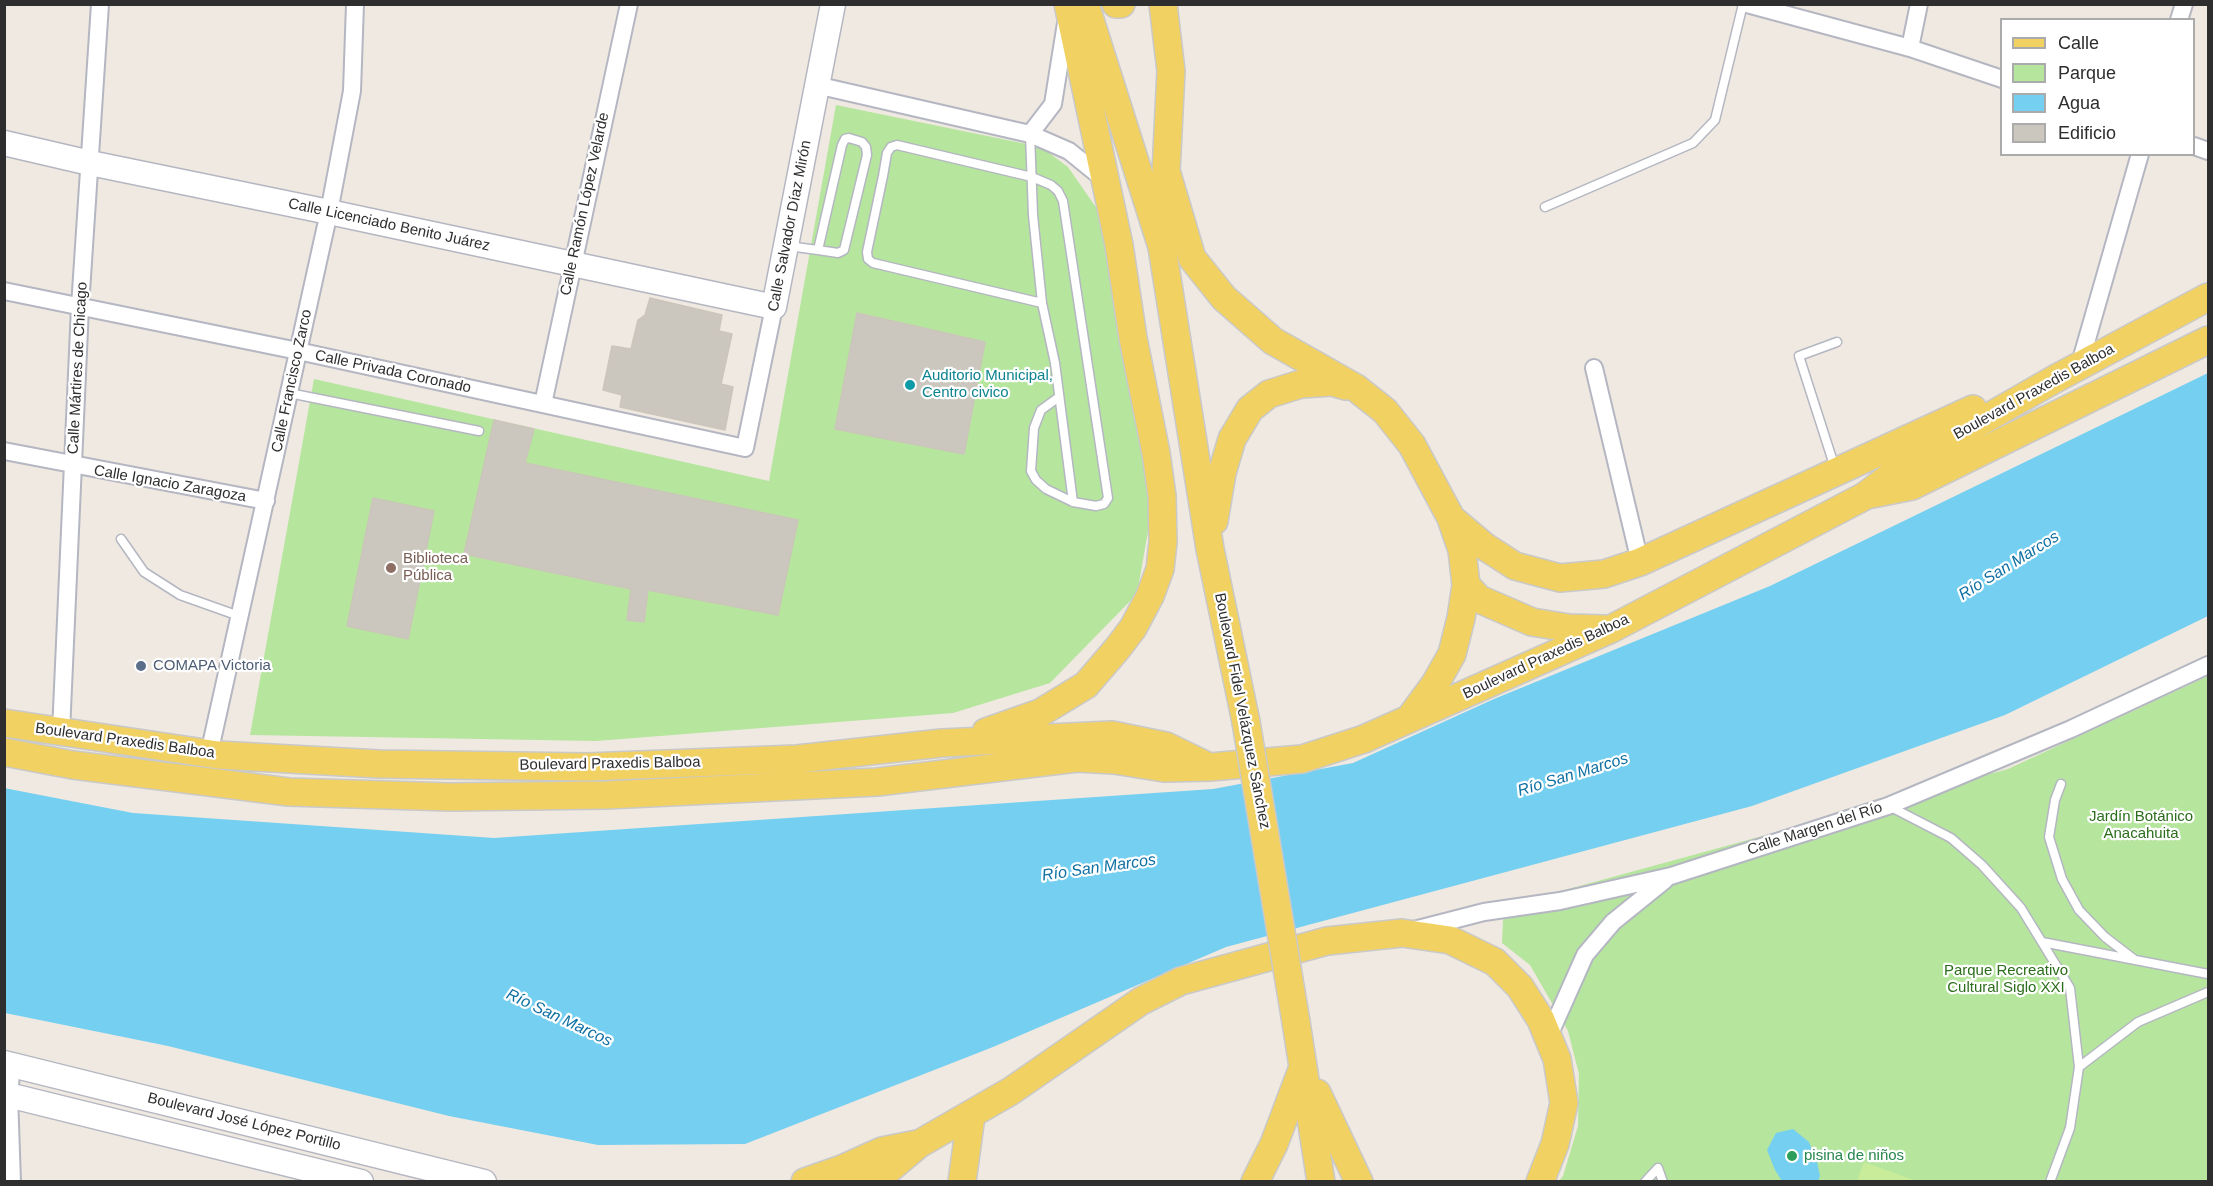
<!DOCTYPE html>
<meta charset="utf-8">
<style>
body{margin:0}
#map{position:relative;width:2213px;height:1186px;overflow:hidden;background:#efe9e1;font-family:Helvetica,sans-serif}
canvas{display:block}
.frame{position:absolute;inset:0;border:6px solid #2e2e2e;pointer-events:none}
.legend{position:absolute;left:2000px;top:18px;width:195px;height:138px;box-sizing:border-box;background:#fff;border:2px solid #ababab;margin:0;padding:8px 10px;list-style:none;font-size:18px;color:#2e2e2e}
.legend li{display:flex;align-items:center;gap:12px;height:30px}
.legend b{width:30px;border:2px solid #ababab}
</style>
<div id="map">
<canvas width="2213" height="1186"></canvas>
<div class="frame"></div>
<ul class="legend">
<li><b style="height:8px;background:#f2d163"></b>Calle</li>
<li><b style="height:16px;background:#b6e59e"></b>Parque</li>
<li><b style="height:16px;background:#75cff0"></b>Agua</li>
<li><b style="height:16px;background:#cbc7bf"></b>Edificio</li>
</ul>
</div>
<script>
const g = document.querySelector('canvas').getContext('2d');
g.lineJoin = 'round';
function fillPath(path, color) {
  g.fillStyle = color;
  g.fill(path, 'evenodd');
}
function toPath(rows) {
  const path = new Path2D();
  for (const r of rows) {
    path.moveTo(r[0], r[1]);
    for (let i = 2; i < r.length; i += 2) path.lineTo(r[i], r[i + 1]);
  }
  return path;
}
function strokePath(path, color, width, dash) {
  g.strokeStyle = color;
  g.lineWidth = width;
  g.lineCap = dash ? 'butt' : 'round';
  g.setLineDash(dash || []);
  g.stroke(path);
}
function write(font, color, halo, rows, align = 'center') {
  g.font = font + ' Helvetica,sans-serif';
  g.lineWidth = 4.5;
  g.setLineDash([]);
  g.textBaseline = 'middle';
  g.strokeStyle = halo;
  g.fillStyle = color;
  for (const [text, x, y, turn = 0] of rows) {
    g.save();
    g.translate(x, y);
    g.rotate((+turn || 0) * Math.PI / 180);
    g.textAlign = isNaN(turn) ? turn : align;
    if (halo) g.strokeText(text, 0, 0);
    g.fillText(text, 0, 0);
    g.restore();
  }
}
fillPath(toPath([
 [836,105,1041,147,1068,167,1102,216,1140,393,1150,520,1137,594,1050,683,953,713,596,741,250,735,314,379,769,481],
 [2208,676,2208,1181,1559,1181,1563,1176,1578,1126,1579,1074,1568,1031,1530,965,1502,943,1503,920,1521,902,2008,769]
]), '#b6e59e');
fillPath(toPath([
 [1864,1162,1916,1181,1857,1181]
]), '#c9ec9a');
fillPath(toPath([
 [2208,373,2208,616,2005,715,1752,806,1226,947,993,1047,745,1144,598,1145,449,1116,168,1046,5,1013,4,788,133,813,494,838,1213,789,1353,763,1494,699,1770,586],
 [1793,1129,1809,1142,1817,1162,1820,1176,1818,1181,1782,1181,1775,1170,1767,1150,1776,1133]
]), '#75cff0');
const building = toPath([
 [650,298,722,315,719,331,732,334,721,384,733,387,725,430,620,407,622,395,603,390,612,346,631,349,638,320,645,315,650,298],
 [857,313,985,342,964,454,835,429,857,313],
 [494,420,534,429,525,463,798,520,778,615,648,590,644,622,627,620,631,589,464,554,494,420],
 [373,498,434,511,408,639,347,626,373,498]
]);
fillPath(building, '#cbc7bf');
strokePath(building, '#cbc5ba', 1.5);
const lane = toPath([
 [1030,134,1033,215,1042,303,1055,363,1073,502],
 [1545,207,1693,143,1715,120,1743,4],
 [788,246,818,250,838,253,844,250,867,155,866,147,862,142,849,138,845,139,842,145,818,250],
 [1042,303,873,263,868,259,867,252,883,176,887,153,891,147,897,145,1032,177,1051,185,1058,191,1063,201,1108,498,1104,504,1096,506,1073,502,1046,489,1036,480,1031,471,1034,428,1041,410,1059,397],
 [289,393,479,431],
 [1835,468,1799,356,1837,342],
 [121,539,144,572,180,595,239,616],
 [2061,784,2055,800,2049,837,2062,879,2079,910,2105,937,2135,960],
 [1889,806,1951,838,1982,865,2021,908,2070,988,2079,1067,2070,1128,2050,1182],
 [2042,942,2208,974],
 [2079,1067,2138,1022,2208,992],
 [1645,1182,1658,1168,1663,1182]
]);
const street = toPath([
 [1747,4,1910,48,2002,79],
 [2179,20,2184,4],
 [1910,48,1919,4],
 [816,85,1030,134,1069,151,1106,181],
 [1030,134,1053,104,1066,23],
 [2194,146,2208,151],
 [4,291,298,351,745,448,774,307],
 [2079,367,2140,154],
 [1594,368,1640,562],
 [543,404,629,4],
 [4,451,266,501],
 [61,732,80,307,100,4],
 [209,754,329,212,352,91,355,4],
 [1414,930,1484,912,1560,901,1671,876,1888,806,2071,729,2208,665],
 [1548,1038,1585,955,1613,922,1665,880],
 [12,1182,9,1095,12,1064]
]);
const secondary = toPath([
 [4,143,90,163,329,212,774,307,833,4],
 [4,1063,484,1182],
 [4,1094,361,1182]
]);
const primary = toPath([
 [1085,4,1162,247,1210,549,1246,722],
 [1116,4,1121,4],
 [1163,4,1171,71,1165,192],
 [1167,174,1192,258,1224,298,1273,341,1356,388,1385,411,1412,445,1451,518,1462,550,1466,585,1461,618,1452,654,1435,684,1410,718],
 [1872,494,1912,486,2208,340],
 [1452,519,1484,546,1515,566,1560,578,1604,574,1640,562,1973,409],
 [1214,521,1222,473,1232,439,1250,409,1269,394,1301,384,1332,382,1346,386],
 [1466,585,1479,599,1532,622,1569,628,1604,629],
 [4,723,218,755,379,764,587,767,797,759,942,743,1112,735,1166,746,1207,766],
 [986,732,1040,713,1086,685,1117,649,1133,628,1150,596,1160,569,1163,542,1162,496,1156,453,1133,338,1119,245,1068,4],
 [4,752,73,765,289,792,450,797,607,795,877,782,1077,758,1114,760,1164,768,1210,767,1302,759,1364,739,1611,629,1865,496,1905,465,2055,379,2208,297],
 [1296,1022,1321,1182],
 [1317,1093,1359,1182],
 [805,1182,842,1169,882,1151,917,1144],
 [859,1182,888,1170,919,1144,1011,1091,1141,1001,1181,981,1327,941,1402,933,1450,940,1495,962,1520,987,1541,1020,1557,1059,1564,1103,1555,1144,1540,1182],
 [962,1182,971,1116],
 [1255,1182,1274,1144,1303,1067]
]);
strokePath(lane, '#b4b7c1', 11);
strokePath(street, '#b4b7c1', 20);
strokePath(secondary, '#b4b7c1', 27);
strokePath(primary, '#c9c9c9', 30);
strokePath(lane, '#fff', 8);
strokePath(street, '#fff', 16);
strokePath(secondary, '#fff', 24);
strokePath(primary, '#f2d163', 27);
const primaryBridge = toPath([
 [1246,722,1296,1022]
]);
strokePath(primaryBridge, '#c9c9c9', 30, []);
strokePath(primaryBridge, '#f2d163', 27);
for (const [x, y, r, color] of [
 [910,385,6,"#0f9aa8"],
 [391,568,6,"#8d6e63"],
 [141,666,6,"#5c6f8a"],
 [1792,1156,6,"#2e9e5b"]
]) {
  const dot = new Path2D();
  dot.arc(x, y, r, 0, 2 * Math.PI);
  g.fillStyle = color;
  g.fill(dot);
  strokePath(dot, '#fff', 2);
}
write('15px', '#2e2e2e', '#fff', [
 ["Calle Ramón López Velarde",585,204,-78],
 ["Calle Licenciado Benito Juárez",389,225,12],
 ["Calle Salvador Díaz Mirón",790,226,-79],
 ["Calle Mártires de Chicago",78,368,-87],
 ["Calle Privada Coronado",393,372,12],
 ["Calle Francisco Zarco",292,381,-78],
 ["Boulevard Praxedis Balboa",2034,392,-29],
 ["Calle Ignacio Zaragoza",170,484,10],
 ["Boulevard Praxedis Balboa",1546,657,-25],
 ["Boulevard Fidel Velázquez Sánchez",1242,711,79],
 ["Boulevard Praxedis Balboa",125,741,8],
 ["Boulevard Praxedis Balboa",610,764,-1],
 ["Calle Margen del Río",1815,829,-18],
 ["Boulevard José López Portillo",244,1122,14]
]);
write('15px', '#0d838f', '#fff', [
 ["Auditorio Municipal,",922,376],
 ["Centro civico",922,393]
], 'left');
write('15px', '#785e54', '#fff', [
 ["Biblioteca",403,559],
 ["Pública",403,576]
], 'left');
write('15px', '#4e5e75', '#fff', [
 ["COMAPA Victoria",153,666]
], 'left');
write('15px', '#2c6e1b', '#fff', [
 ["Jardín Botánico",2141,817],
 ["Anacahuita",2141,834],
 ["Parque Recreativo",2006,971],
 ["Cultural Siglo XXI",2006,988]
]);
write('15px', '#27864d', '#fff', [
 ["pisina de niños",1804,1156]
], 'left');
write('italic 16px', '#0d6fa3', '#fff', [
 ["Río San Marcos",2009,566,-32],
 ["Río San Marcos",1573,775,-17],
 ["Río San Marcos",1099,868,-8],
 ["Río San Marcos",559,1018,25]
]);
</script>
